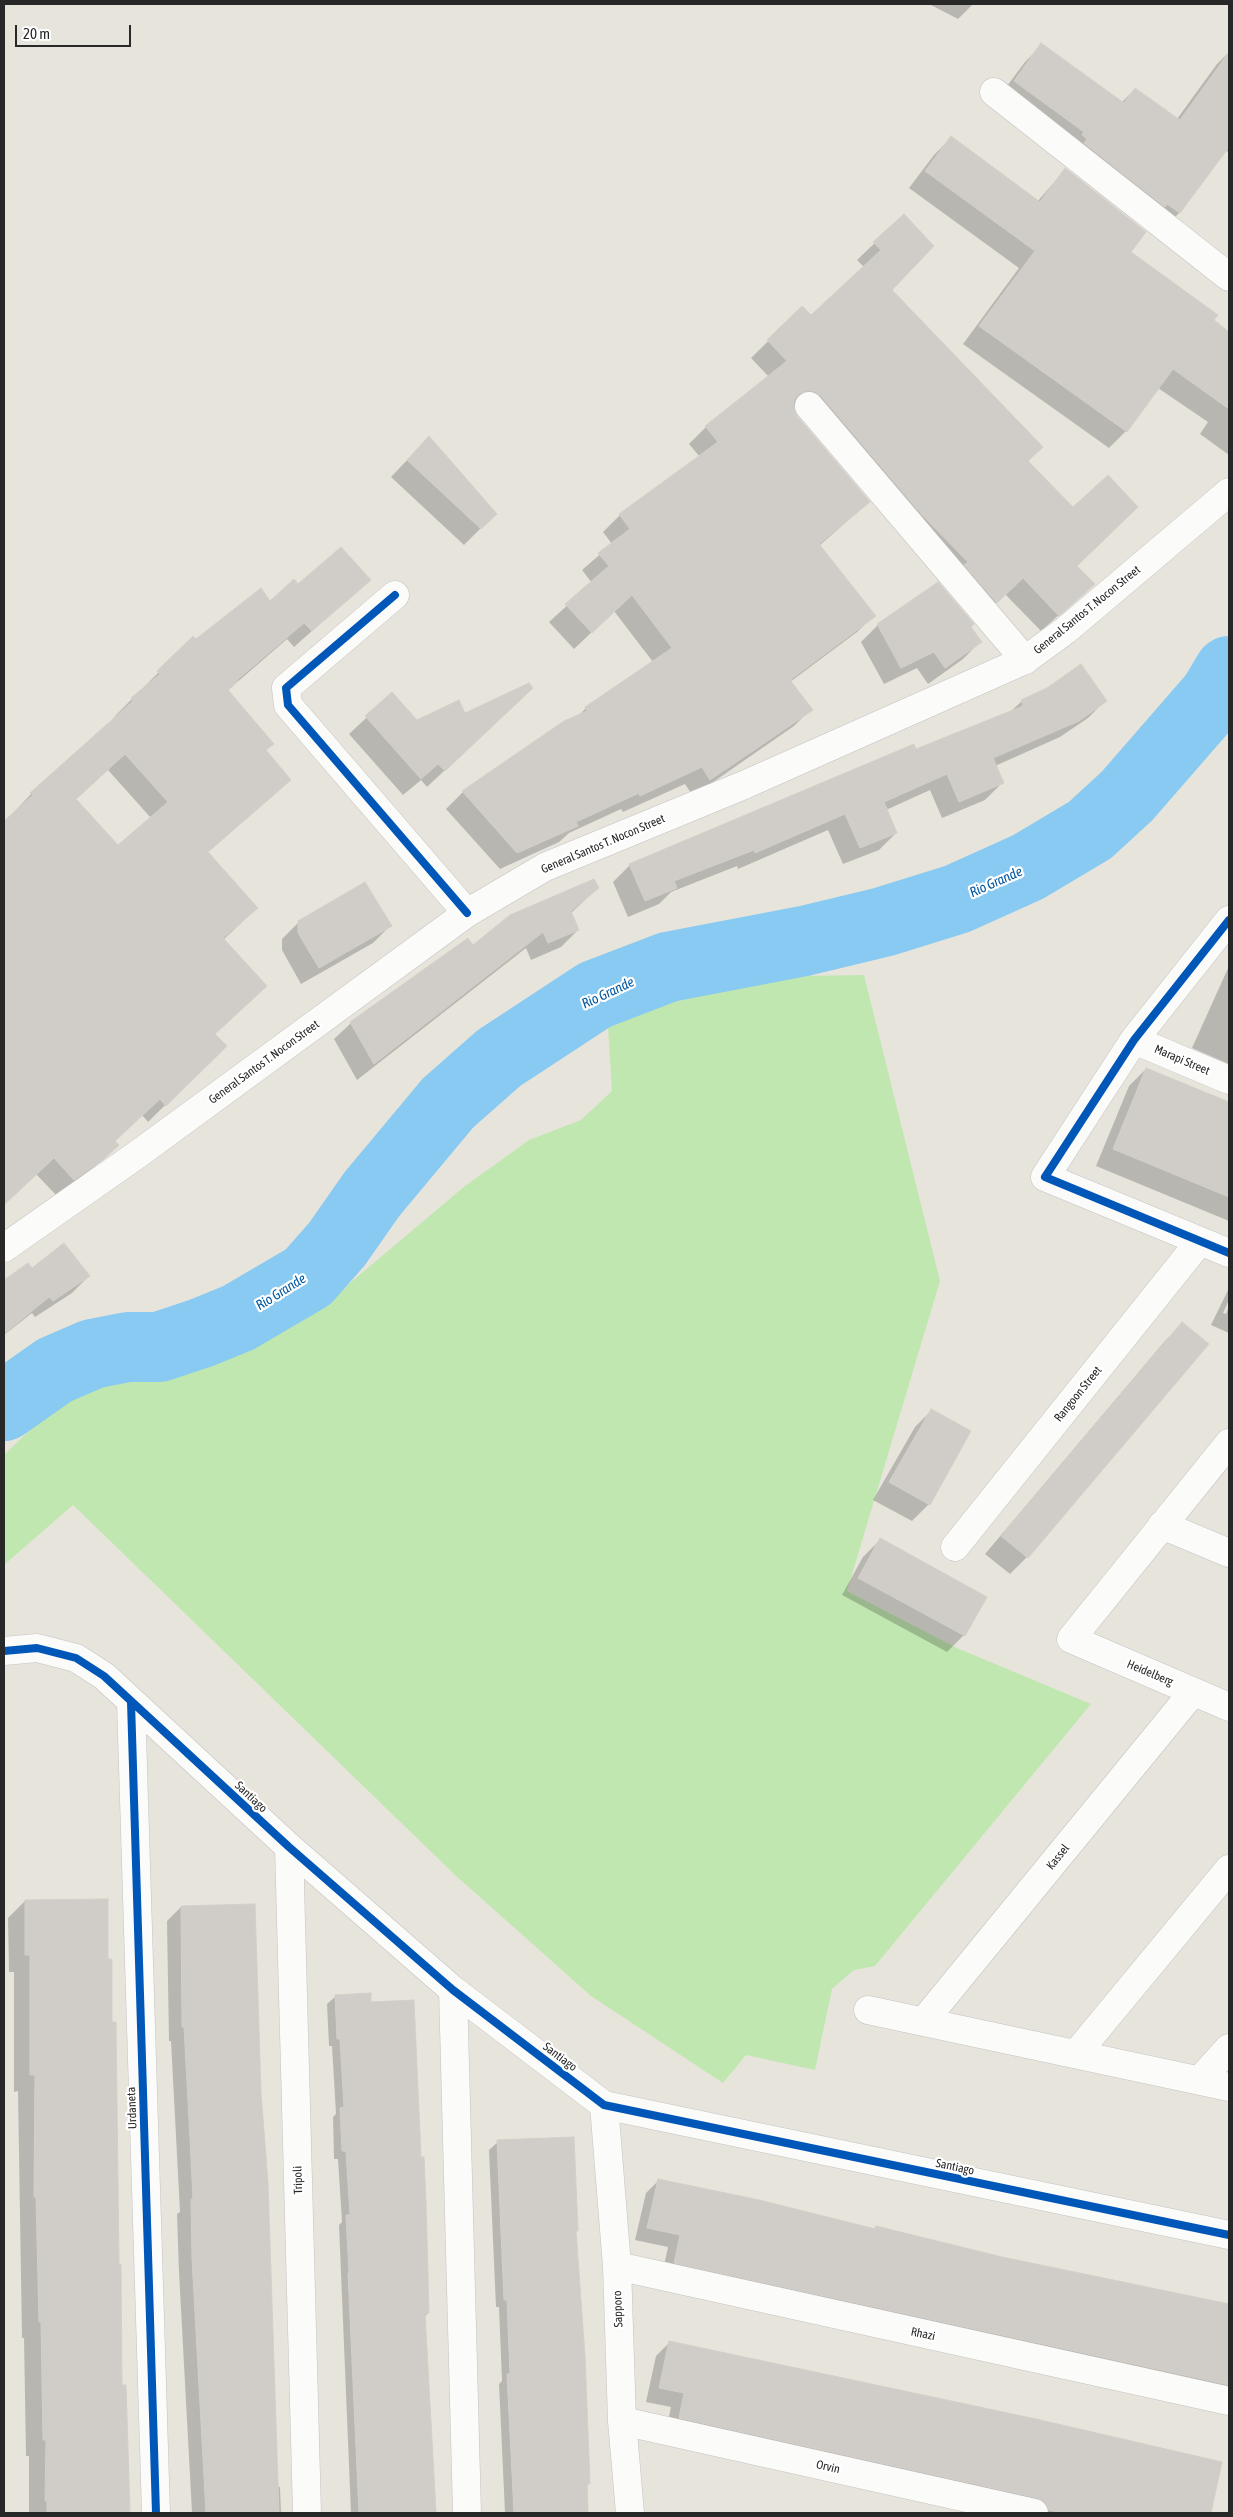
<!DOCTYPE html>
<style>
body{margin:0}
#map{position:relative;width:1233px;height:2517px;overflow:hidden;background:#e7e4dc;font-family:"Asap Condensed",sans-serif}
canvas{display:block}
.frame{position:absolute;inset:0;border:5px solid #282828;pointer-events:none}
.scale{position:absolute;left:15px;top:25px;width:116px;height:22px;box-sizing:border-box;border:2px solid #282828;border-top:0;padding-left:6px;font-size:15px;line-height:18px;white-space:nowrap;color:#282828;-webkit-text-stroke:4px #fff;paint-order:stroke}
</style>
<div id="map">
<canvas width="1233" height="2517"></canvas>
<div class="frame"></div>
<div class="scale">20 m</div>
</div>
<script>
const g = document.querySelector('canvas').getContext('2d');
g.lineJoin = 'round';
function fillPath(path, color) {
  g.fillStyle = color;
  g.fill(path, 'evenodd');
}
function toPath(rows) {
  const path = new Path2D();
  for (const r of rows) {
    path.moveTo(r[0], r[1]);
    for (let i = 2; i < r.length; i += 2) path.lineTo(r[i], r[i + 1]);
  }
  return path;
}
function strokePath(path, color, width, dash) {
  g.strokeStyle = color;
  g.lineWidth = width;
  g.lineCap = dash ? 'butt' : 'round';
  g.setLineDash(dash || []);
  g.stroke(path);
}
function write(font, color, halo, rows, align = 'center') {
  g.font = font + ' "Asap Condensed",sans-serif';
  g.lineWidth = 4.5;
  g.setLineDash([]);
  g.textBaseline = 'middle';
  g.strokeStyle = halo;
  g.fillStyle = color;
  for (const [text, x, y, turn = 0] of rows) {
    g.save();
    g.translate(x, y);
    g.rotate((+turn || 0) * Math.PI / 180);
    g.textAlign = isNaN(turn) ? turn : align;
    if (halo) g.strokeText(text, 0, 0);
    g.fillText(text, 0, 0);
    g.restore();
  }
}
fillPath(toPath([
 [864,975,940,1281,847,1591,957,1648,1091,1704,875,1966,854,1970,832,1989,815,2070,746,2055,723,2083,591,1996,454,1874,73,1505,4,1565,4,1455,80,1382,112,1370,175,1363,229,1343,287,1308,344,1288,465,1186,529,1140,581,1120,612,1091,607,1011,626,998,735,977]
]), '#c1e7b1');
fillPath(toPath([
 [929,4,973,4,958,19],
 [1042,45,1121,103,1135,89,1177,119,1217,64,1229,52,1229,153,1226,150,1179,213,1163,229,998,98,1025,62],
 [951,138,1037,202,1065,170,1130,252,1229,333,1229,455,1200,434,1208,422,1158,388,1126,431,1109,448,963,344,1019,268,909,188,934,155],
 [904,215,891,290,1027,461,1076,566,1093,584,1041,631,1005,594,979,619,796,408,793,407,796,417,869,502,819,546,874,616,857,632,790,682,811,709,794,726,693,796,685,784,623,812,621,809,569,833,559,842,500,869,446,809,463,792,577,717,586,708,653,662,614,611,574,649,549,622,592,583,582,570,612,544,603,532,620,515,700,457,689,444,706,427,769,377,751,358,802,308,810,317,864,267,857,260],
 [412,455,495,514,464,545,391,477],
 [369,580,294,647,287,639,227,691,273,744,265,751,289,780,207,853,257,908,223,940,266,986,214,1034,225,1046,148,1122,142,1115,114,1142,117,1145,100,1162,57,1196,36,1174,4,1204,4,823,31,794,116,718,115,716,193,638,196,641,298,585],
 [108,770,151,818,118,847,75,800],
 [878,625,970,627,980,642,963,659,928,684,917,668,884,684,861,642],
 [392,694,416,722,514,705,427,787,421,780,403,795,349,734],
 [1022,701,1105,701,1088,718,1060,737,995,766,1002,783,985,800,942,818,930,790,886,810,896,833,879,850,843,864,828,830,738,869,737,866,671,892,659,904,628,917,613,882,630,865,1009,713],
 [598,888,571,913,578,930,561,947,531,960,526,948,357,1080,334,1039,351,1023,473,946],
 [299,922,390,926,373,943,301,984,282,950,282,939],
 [1229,966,1229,1064,1192,1048],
 [1146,1069,1229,1104,1229,1221,1096,1166,1129,1086],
 [29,1266,32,1270,89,1276,72,1293,35,1317,32,1313,4,1335,4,1285],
 [1229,1288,1229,1300,1223,1313,1226,1314,1229,1306,1229,1333,1211,1325],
 [1182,1324,1207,1344,1027,1557,1010,1574,985,1554,1165,1341],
 [932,1410,929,1504,912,1521,873,1500,915,1427],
 [880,1540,964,1635,947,1652,842,1595,863,1557],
 [25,1901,107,1961,111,2023,121,2386,128,2451,129,2513,29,2513,29,2456,26,2456,24,2338,22,2338,18,2091,14,2092,14,1972,9,1972,8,1918],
 [181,1907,260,2093,277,2487,280,2487,281,2513,192,2513,179,2272,177,2214,180,2212,171,2041,169,2041,167,1921],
 [336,1996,428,2313,424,2317,435,2513,351,2513,339,2225,342,2222,338,2159,334,2159,333,2117,336,2114,332,2046,329,2046,327,2004],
 [498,2142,577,2230,575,2232,584,2356,588,2513,505,2513,499,2384,502,2381,499,2307,496,2307,489,2150],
 [659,2180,1116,2283,1118,2281,1229,2305,1229,2405,662,2275,668,2247,635,2240,646,2193],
 [670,2342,1221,2463,1210,2513,1027,2513,666,2431,671,2407,646,2402,656,2356]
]), '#0003');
strokePath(toPath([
 [4,1406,55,1370,92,1354,128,1347,159,1347,201,1333,238,1318,308,1277,337,1244,372,1194,448,1103,499,1058,595,995,668,967,804,941,883,922,957,899,1028,867,1090,830,1127,796,1214,696,1229,671]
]), '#88caf1', 70);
const building = toPath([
 [1041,43,1124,103,1135,88,1180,120,1229,52,1229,147,1180,213,1167,204,1165,207,1084,143,1087,139,1082,135,1084,132,1014,81,1041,43],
 [951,136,1040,202,1065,168,1146,232,1131,252,1218,315,1214,320,1229,332,1229,409,1173,369,1127,432,979,326,1035,251,925,171,951,136],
 [904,214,934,246,892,290,1043,447,1028,461,1073,507,1108,475,1138,507,1077,566,1095,584,1059,616,1023,578,997,603,964,565,968,562,923,516,821,396,814,391,806,391,799,394,794,400,794,408,797,416,870,502,819,544,876,616,790,680,813,710,710,780,702,767,640,796,639,793,576,822,578,826,517,853,462,791,564,721,587,711,585,707,672,648,632,595,592,633,565,604,609,566,598,553,630,529,619,514,718,442,705,426,787,361,767,340,802,306,811,315,881,250,873,242,904,214],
 [429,436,497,514,481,529,407,460,429,436],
 [341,547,371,580,312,631,304,623,237,680,238,681,228,690,274,744,266,750,291,780,208,852,258,908,223,938,267,986,215,1034,227,1046,166,1106,160,1099,115,1141,119,1145,104,1159,74,1180,54,1158,4,1205,4,821,33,795,30,793,133,701,131,698,160,674,157,671,193,636,196,639,261,588,270,601,294,579,298,584,341,547],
 [125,754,168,802,118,845,76,799,125,754],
 [938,582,974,624,971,627,982,642,945,668,934,652,901,668,877,624,938,582],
 [1081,664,1107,701,1079,721,993,758,1004,783,959,802,947,774,884,802,897,833,860,848,845,814,755,853,754,850,674,881,677,888,645,901,629,864,914,744,916,749,1023,706,1021,700,1047,688,1081,664],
 [529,683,533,688,445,771,438,764,421,779,365,716,392,692,417,720,459,700,465,713,529,683],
 [594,879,599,888,571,911,579,930,548,943,543,932,374,1064,350,1022,468,938,473,945,510,915,594,879],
 [365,882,392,926,319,968,298,933,298,921,365,882],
 [1146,1068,1229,1102,1229,1197,1113,1149,1146,1068],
 [64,1243,90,1276,53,1301,49,1297,4,1334,4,1280,28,1263,32,1268,64,1243],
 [1182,1322,1209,1344,1028,1558,1001,1536,1182,1322],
 [931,1409,971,1431,930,1505,889,1482,931,1409],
 [880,1538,987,1597,965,1636,858,1578,880,1538],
 [108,1899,108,1959,112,1959,112,2022,116,2022,119,2264,121,2264,122,2385,126,2385,130,2513,47,2513,47,2501,45,2501,46,2440,43,2440,41,2321,39,2322,36,2197,34,2197,35,2075,30,2075,30,1955,25,1955,25,1900,108,1899],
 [255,1904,261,2093,268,2183,279,2513,206,2513,192,2258,191,2199,193,2199,189,2119,184,2027,182,2027,181,1906,255,1904],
 [371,1993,371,2002,414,2000,421,2157,424,2157,426,2201,429,2313,425,2313,436,2513,359,2513,348,2273,349,2273,346,2215,350,2215,346,2151,342,2151,340,2108,344,2107,340,2039,337,2039,335,1995,371,1993],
 [574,2137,578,2231,576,2231,585,2356,590,2484,587,2484,588,2513,514,2513,507,2374,510,2374,507,2300,504,2300,497,2140,574,2137],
 [658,2179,759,2200,875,2229,876,2226,1002,2257,1229,2304,1229,2385,674,2263,680,2235,647,2228,658,2179],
 [669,2341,1036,2419,1222,2462,1211,2513,1064,2513,1049,2510,1045,2502,1037,2498,679,2418,684,2393,659,2388,669,2341]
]);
fillPath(building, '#d0cdc8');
strokePath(building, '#d2cfc8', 1);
const minor = toPath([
 [994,92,1229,277],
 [809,406,1025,660],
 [395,595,286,688,288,705,467,913],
 [1229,920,1134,1040,1045,1177,1229,1253],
 [1134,1040,1229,1080],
 [1229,1443,1071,1639,1229,1707],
 [1162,1525,1229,1553],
 [955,1547,1200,1241],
 [4,1651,37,1648,76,1658,104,1676,289,1847,453,1990,604,2105,1229,2235],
 [131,1702,156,2513],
 [289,1847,307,2513],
 [453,1990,467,2513],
 [868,2010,1229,2087],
 [923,2022,1193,1692],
 [1076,2054,1229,1869],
 [1200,2080,1229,2048],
 [604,2105,617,2266,622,2421,630,2513],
 [617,2266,1229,2401],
 [622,2421,1034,2513]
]);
const secondary = toPath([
 [4,1248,138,1154,467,913,545,867,744,785,1025,660,1066,630,1229,492]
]);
strokePath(minor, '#c4c2c3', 29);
strokePath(secondary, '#c4c2c3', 29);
strokePath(minor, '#fbfbfa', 28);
strokePath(secondary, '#fbfbfa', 28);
strokePath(toPath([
 [395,595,286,688,288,705,467,913],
 [1229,920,1134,1040,1045,1177,1229,1253],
 [4,1651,37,1648,76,1658,104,1676,289,1847,453,1990,604,2105,1229,2235],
 [131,1702,156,2513]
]), '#0057b8', 8);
write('12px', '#282828', '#fff', [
 ["General Santos T. Nocon Street",1087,610,-39],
 ["General Santos T. Nocon Street",603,844,-23],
 ["Marapi Street",1182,1060,23],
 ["General Santos T. Nocon Street",264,1062,-36],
 ["Rangoon Street",1078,1394,-51],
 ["Heidelberg",1150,1673,23],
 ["Santiago",251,1797,43],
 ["Kassel",1058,1857,-51],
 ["Santiago",560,2057,37],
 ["Urdaneta",132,2108,-92],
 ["Santiago",955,2167,12],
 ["Tripoli",298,2180,-92],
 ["Sapporo",618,2309,-92],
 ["Rhazi",923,2334,12],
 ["Orvin",828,2467,13]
]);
write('italic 14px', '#0158a3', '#fff', [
 ["Rio Grande",996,882,-24],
 ["Rio Grande",608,993,-25],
 ["Rio Grande",281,1292,-32]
]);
</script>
